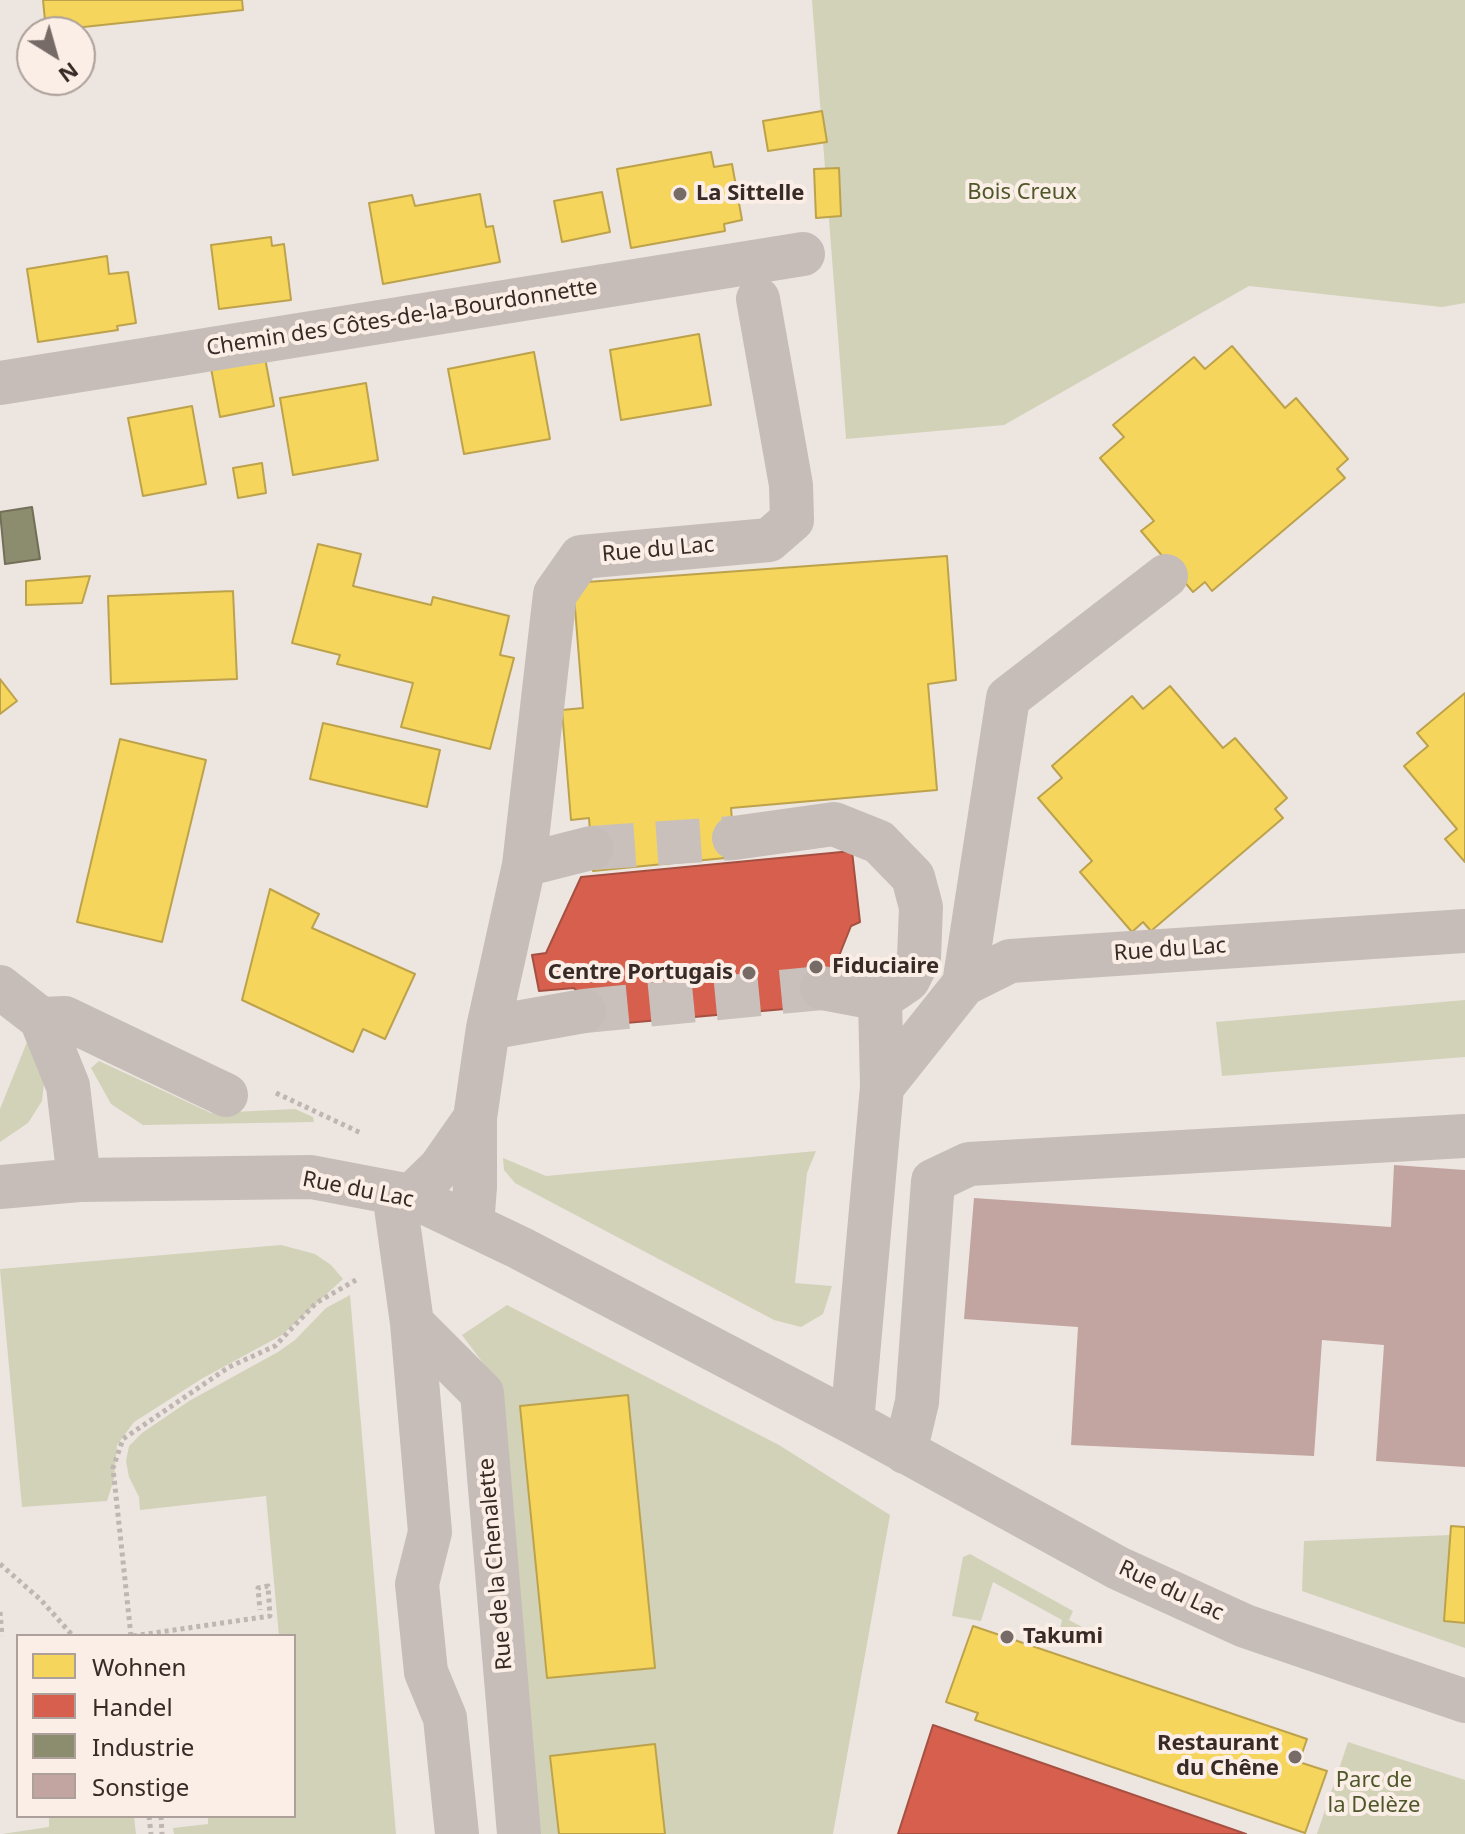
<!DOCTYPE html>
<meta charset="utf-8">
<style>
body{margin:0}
#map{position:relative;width:1465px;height:1834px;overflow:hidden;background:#ede5e0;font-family:"Noto Sans",sans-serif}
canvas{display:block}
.legend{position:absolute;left:16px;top:1634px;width:280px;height:184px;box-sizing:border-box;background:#fbeee6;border:2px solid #ada09a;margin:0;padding:10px 14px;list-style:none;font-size:24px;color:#372a27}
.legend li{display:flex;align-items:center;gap:16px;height:40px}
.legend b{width:40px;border:2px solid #ada09a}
.north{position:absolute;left:16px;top:16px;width:80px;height:80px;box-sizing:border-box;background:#fbeee6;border:2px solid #ada09a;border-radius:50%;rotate:143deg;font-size:22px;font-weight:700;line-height:32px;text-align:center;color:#372a27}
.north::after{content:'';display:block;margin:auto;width:28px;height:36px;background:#776b68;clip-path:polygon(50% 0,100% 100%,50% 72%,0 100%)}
</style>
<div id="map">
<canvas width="1465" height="1834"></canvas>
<ul class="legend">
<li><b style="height:22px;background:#f6d55c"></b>Wohnen</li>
<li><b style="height:22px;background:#d6604d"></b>Handel</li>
<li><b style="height:22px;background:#8c8c6e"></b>Industrie</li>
<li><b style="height:22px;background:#c2a5a0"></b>Sonstige</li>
</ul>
<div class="north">N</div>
</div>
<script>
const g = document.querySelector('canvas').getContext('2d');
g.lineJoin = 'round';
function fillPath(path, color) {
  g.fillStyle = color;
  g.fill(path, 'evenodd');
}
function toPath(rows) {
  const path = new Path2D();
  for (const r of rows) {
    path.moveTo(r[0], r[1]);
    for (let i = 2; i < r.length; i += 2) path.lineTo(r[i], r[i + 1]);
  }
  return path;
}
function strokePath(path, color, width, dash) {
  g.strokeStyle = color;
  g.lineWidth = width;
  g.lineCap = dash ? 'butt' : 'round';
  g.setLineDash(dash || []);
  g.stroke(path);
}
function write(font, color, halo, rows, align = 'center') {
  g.font = font + ' "Noto Sans",sans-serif';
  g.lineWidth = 8;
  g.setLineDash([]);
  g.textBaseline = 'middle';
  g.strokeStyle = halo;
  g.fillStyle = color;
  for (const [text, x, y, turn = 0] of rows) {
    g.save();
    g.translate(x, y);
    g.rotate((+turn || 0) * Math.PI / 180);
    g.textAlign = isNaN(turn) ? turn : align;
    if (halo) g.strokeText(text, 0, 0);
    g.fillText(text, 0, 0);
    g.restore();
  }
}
fillPath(toPath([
 [812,0,1465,0,1465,303,1442,307,1249,286,1004,425,846,439],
 [1465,1000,1465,1057,1222,1076,1216,1022],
 [29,1037,45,1075,42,1101,28,1123,0,1142,0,1109],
 [99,1061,211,1113,295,1109,313,1117,314,1122,143,1125,111,1104,91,1068],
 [816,1151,807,1173,795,1283,832,1286,823,1314,801,1327,774,1320,515,1183,504,1170,503,1158,546,1176],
 [281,1245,315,1254,331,1265,343,1279,282,1335,203,1378,134,1422,117,1445,114,1479,107,1501,22,1507,0,1269],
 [350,1295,396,1834,174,1834,173,1828,208,1824,208,1816,294,1816,294,1636,279,1636,266,1496,140,1510,139,1497,129,1477,126,1461,129,1446,142,1433,189,1401,278,1352,295,1340,326,1308],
 [507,1305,779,1445,890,1515,833,1834,665,1834,655,1744,551,1756,559,1834,532,1834,498,1383,462,1335],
 [627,1395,655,1667,548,1678,520,1406],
 [1450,1535,1444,1621,1465,1623,1465,1648,1302,1591,1304,1541],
 [970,1554,1073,1611,1069,1620,1086,1629,1083,1636,1059,1633,1062,1620,993,1582,981,1621,952,1616,963,1557],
 [1348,1742,1465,1780,1465,1834,1317,1834],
 [49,1816,134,1816,136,1834,2,1834,49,1827]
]), '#d2d2b9');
const homes = toPath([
 [43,0,242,0,243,10,46,31,43,0],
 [822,111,827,142,768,151,763,121,822,111],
 [711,152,714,167,732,164,742,220,724,224,725,231,631,248,617,169,711,152],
 [839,168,841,216,816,218,814,169,839,168],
 [602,192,610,232,562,242,554,201,602,192],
 [480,194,486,227,493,226,500,262,383,284,369,203,412,195,415,206,480,194],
 [271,237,272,246,284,244,291,300,219,309,211,245,271,237],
 [107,256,109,274,128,272,136,323,117,326,118,330,38,342,27,269,107,256],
 [699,334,711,405,621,420,610,350,699,334],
 [1232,346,1285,408,1296,398,1348,459,1337,469,1345,478,1212,591,1205,582,1193,592,1141,531,1154,521,1100,458,1124,437,1113,425,1194,357,1205,369,1232,346],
 [534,352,550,439,464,454,448,369,534,352],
 [265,358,274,406,220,417,211,368,265,358],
 [366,383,378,460,293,475,280,398,366,383],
 [192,406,206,484,143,496,128,418,192,406],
 [262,463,266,493,238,498,233,468,262,463],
 [318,544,361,554,353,586,431,605,433,597,509,616,500,655,514,658,490,749,401,727,413,683,337,664,340,655,292,643,318,544],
 [947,556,956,680,928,684,937,790,731,808,735,857,593,871,589,818,571,820,562,710,583,708,573,583,947,556],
 [90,576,82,603,26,605,26,581,90,576],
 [233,591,237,679,111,684,108,596,233,591],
 [0,679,17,701,0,714,0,679],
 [1170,686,1223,748,1235,738,1287,798,1275,809,1283,818,1151,931,1143,922,1132,932,1080,872,1092,861,1038,798,1062,778,1052,766,1132,696,1143,709,1170,686],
 [1465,693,1465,862,1445,839,1457,829,1404,766,1428,746,1417,733,1465,693],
 [323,723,440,750,427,807,310,779,323,723],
 [120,739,206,760,162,942,77,922,120,739],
 [270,889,319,914,312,928,415,974,385,1039,363,1029,353,1052,242,1000,270,889],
 [628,1395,655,1668,547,1678,520,1406,628,1395],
 [1451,1526,1465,1527,1465,1623,1444,1621,1451,1526],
 [973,1626,1307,1739,1299,1762,1327,1771,1305,1833,975,1720,978,1713,946,1702,973,1626],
 [655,1744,665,1834,559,1834,550,1756,655,1744]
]);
fillPath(homes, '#f6d55c');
strokePath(homes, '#bda24c', 2);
const shops = toPath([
 [852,851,860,922,851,926,819,1006,603,1025,574,988,539,991,532,955,546,953,581,877,852,851],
 [933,1725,1246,1834,898,1834,933,1725]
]);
fillPath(shops, '#d6604d');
strokePath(shops, '#a65042', 2);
const industry = toPath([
 [32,507,40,559,5,564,0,512,32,507]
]);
fillPath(industry, '#8c8c6e');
strokePath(industry, '#726f59', 2);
fillPath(toPath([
 [1394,1165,1465,1170,1465,1467,1376,1461,1384,1345,1322,1340,1314,1456,1071,1445,1078,1327,964,1319,974,1198,1391,1227]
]), '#c2a5a0');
strokePath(toPath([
 [591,848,734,838],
 [584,1011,822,988]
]), '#c9c0bb', 44, [44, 22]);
strokePath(toPath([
 [276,1093,361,1133],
 [0,1564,41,1600,73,1636],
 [0,1612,2,1636],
 [131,1636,113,1468,123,1439,229,1367,275,1346,316,1303,356,1280],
 [133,1636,270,1616,268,1586,258,1588,260,1610],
 [149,1816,151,1834],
 [161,1816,162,1834]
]), '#bfb5b1', 5, [4, 4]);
strokePath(toPath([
 [0,383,803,254],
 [734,838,834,824,879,842,913,877,921,907,919,958,908,980,880,999],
 [524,865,591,848],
 [964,984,1008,698,1166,576],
 [0,987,41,1019,68,1086,79,1180],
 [822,988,880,999,882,1087],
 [41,1019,65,1018,226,1095],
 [488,1028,584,1011],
 [0,1187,79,1180,311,1177,411,1196,520,1248,852,1422,1118,1568,1245,1626,1465,1701],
 [394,1193,412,1323,430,1532,417,1584,426,1672,445,1718,457,1834],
 [411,1196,440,1168,475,1118],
 [472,1225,475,1187,475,1118,488,1028,524,865,555,594,581,557,769,540,792,520,791,485,758,299],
 [412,1323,482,1393,519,1834],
 [852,1422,882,1087,964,984,1010,961,1465,931],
 [905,1452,917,1402,933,1181,969,1164,1465,1136]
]), '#c6bdb9', 44);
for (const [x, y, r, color] of [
 [680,194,8,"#776b68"],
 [816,967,8,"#776b68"],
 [749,973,8,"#776b68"],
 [1007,1637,8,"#776b68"],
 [1295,1757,8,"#776b68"]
]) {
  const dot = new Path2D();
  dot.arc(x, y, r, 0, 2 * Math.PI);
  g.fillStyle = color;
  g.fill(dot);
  strokePath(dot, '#fbeee6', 3);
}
write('22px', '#4d5729', '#fbeee6', [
 ["Bois Creux",1022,193],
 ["Parc de",1374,1781],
 ["la Delèze",1374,1806]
]);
write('bold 22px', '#372a27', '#fbeee6', [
 ["La Sittelle",696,194],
 ["Fiduciaire",832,967],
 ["Centre Portugais",733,973,"right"],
 ["Takumi",1023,1637],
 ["Restaurant",1279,1744,"right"],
 ["du Chêne",1279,1769,"right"]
], 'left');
write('22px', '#372a27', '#fbeee6', [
 ["Chemin des Côtes-de-la-Bourdonnette",402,318,-9],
 ["Rue du Lac",658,550,-5],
 ["Rue du Lac",1170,950,-4],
 ["Rue du Lac",358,1190,11],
 ["Rue de la Chenalette",496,1564,-95],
 ["Rue du Lac",1171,1591,25]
]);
</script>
